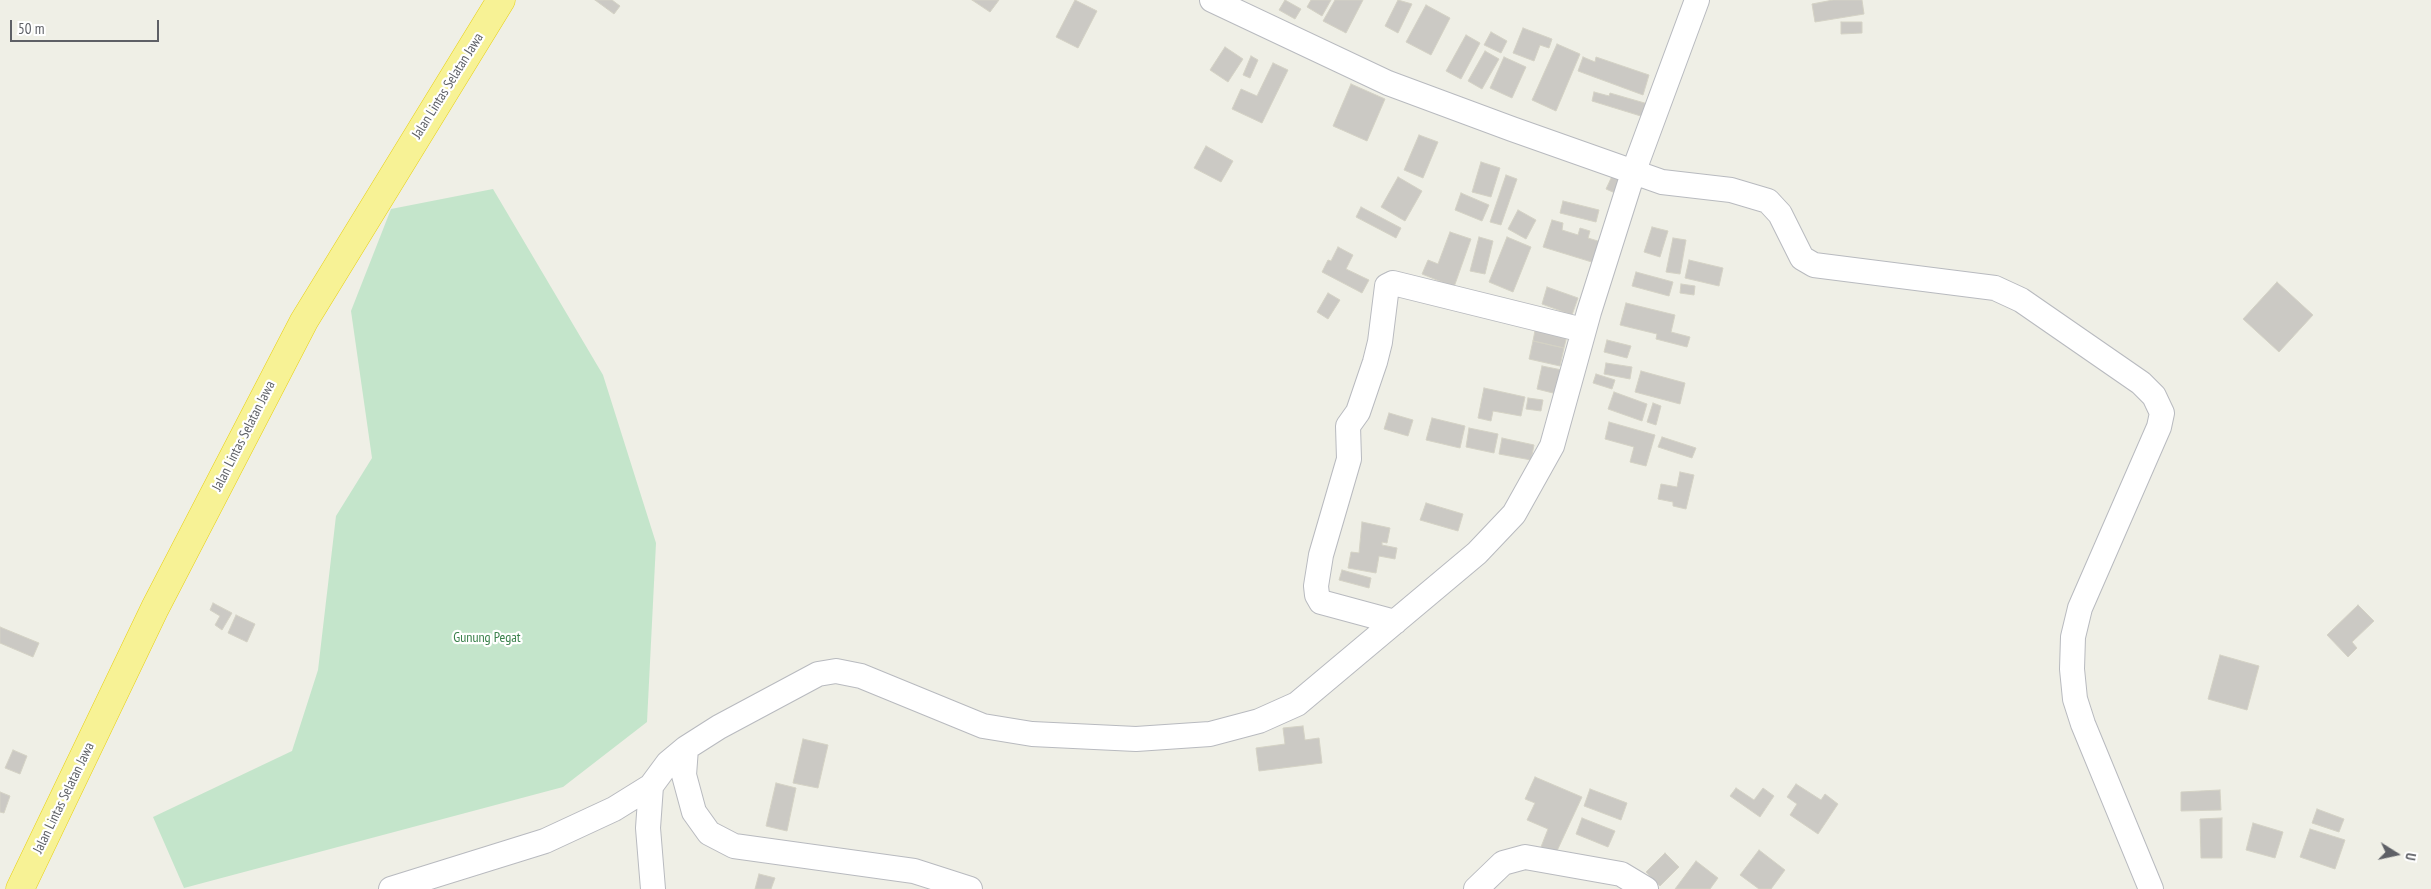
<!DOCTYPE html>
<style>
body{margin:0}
#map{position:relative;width:2431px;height:889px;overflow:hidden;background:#efefe6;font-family:"PT Sans Narrow",sans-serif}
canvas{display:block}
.north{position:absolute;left:2371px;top:829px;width:50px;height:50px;-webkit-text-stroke:4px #fff;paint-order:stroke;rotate:100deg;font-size:14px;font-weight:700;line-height:20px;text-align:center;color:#5e6066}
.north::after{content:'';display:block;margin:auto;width:18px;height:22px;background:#5e6066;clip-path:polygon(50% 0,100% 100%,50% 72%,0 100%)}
.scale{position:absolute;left:10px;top:20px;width:149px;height:22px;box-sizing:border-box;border:2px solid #5e6066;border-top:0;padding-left:6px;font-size:15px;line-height:18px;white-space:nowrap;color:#5e6066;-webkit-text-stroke:4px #fff;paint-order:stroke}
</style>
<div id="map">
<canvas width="2431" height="889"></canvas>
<div class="north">U</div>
<div class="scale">50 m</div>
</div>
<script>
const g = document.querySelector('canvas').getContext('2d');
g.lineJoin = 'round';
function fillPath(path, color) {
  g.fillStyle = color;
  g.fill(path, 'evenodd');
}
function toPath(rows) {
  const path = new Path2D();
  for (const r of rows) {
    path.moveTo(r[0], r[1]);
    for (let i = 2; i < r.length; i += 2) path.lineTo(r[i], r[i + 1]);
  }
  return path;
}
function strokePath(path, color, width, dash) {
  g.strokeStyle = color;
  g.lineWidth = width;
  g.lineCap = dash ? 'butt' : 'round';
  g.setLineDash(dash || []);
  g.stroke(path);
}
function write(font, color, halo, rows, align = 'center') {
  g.font = font + ' "PT Sans Narrow",sans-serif';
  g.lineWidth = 4.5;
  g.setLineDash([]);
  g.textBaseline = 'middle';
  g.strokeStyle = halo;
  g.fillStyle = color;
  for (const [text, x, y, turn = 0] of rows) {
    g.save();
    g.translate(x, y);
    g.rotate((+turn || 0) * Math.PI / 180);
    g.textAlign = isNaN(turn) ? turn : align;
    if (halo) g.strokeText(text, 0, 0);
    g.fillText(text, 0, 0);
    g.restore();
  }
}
fillPath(toPath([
 [493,189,603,375,656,543,647,722,563,787,184,888,153,817,292,751,318,670,336,516,372,458,351,311,391,209]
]), '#c4e5cb');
const building = toPath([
 [595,0,612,0,620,6,614,14,595,0],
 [972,0,999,0,990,12,972,0],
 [1075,0,1097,11,1078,48,1056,37,1075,0],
 [1285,0,1301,9,1295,19,1279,10,1285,0],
 [1311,0,1331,0,1322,16,1307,7,1311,0],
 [1335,0,1363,0,1346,33,1323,21,1335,0],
 [1398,0,1412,4,1398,33,1385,26,1398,0],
 [1833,0,1862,0,1864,14,1815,22,1812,4,1833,0],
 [1426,5,1450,18,1431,55,1406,42,1426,5],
 [1841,22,1862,22,1862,33,1841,34,1841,22],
 [1523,28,1552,39,1549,48,1540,45,1534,61,1513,53,1523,28],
 [1491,32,1507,41,1501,53,1484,45,1491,32],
 [1466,35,1480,43,1461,79,1446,71,1466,35],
 [1557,44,1580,54,1556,111,1532,100,1557,44],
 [1225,47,1243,59,1228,82,1210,70,1225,47],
 [1485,51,1499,59,1482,89,1468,81,1485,51],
 [1251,56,1258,60,1250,78,1243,75,1251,56],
 [1504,57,1526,67,1512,98,1490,88,1504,57],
 [1583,57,1595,62,1596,57,1649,75,1643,95,1578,71,1583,57],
 [1273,63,1288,70,1262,123,1232,109,1241,89,1257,96,1273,63],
 [1351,84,1385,99,1367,141,1333,126,1351,84],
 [1594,92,1609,96,1610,93,1648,104,1644,117,1592,101,1594,92],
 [1419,135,1438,142,1423,178,1404,170,1419,135],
 [1206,146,1233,161,1221,182,1194,168,1206,146],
 [1481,162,1500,168,1491,197,1472,192,1481,162],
 [1613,174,1622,179,1615,193,1606,189,1613,174],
 [1506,175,1517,179,1501,225,1490,222,1506,175],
 [1398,177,1422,191,1405,221,1381,207,1398,177],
 [1461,193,1489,205,1482,221,1455,210,1461,193],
 [1563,201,1599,210,1596,222,1560,213,1563,201],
 [1361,207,1401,228,1396,238,1356,217,1361,207],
 [1518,210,1536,220,1526,239,1508,229,1518,210],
 [1552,220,1563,223,1562,230,1578,235,1580,228,1590,231,1588,238,1601,242,1595,263,1543,247,1552,220],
 [1652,227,1668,231,1660,257,1644,252,1652,227],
 [1450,232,1471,239,1454,287,1422,274,1428,260,1438,264,1450,232],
 [1479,237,1493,241,1485,274,1470,271,1479,237],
 [1507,237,1531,247,1513,292,1489,282,1507,237],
 [1673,238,1686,240,1680,274,1666,272,1673,238],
 [1338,247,1353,255,1346,269,1369,280,1362,293,1322,272,1328,260,1331,261,1338,247],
 [1689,260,1723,268,1719,286,1685,278,1689,260],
 [1636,272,1673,282,1669,296,1632,286,1636,272],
 [2277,282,2313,315,2279,352,2243,319,2277,282],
 [1681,284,1695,286,1694,295,1680,293,1681,284],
 [1547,287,1578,298,1572,315,1542,304,1547,287],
 [1328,293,1340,300,1328,319,1317,312,1328,293],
 [1626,303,1675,315,1671,332,1690,337,1687,347,1656,339,1657,334,1620,325,1626,303],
 [1537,320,1569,327,1564,348,1533,341,1537,320],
 [1607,340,1631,346,1627,358,1604,352,1607,340],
 [1533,341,1564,348,1560,366,1529,359,1533,341],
 [1606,363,1632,367,1630,379,1604,374,1606,363],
 [1542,366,1562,370,1557,394,1537,389,1542,366],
 [1641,371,1685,383,1680,404,1635,392,1641,371],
 [1596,374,1615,380,1612,389,1593,383,1596,374],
 [1484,388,1525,397,1521,416,1493,411,1491,421,1478,418,1484,388],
 [1614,392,1647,404,1642,421,1608,409,1614,392],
 [1528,398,1543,400,1541,411,1526,409,1528,398],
 [1653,403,1661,406,1656,425,1647,422,1653,403],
 [1389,413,1413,420,1408,436,1384,429,1389,413],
 [1432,418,1465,426,1460,448,1426,440,1432,418],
 [1609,422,1655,435,1646,466,1630,462,1634,447,1605,439,1609,422],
 [1469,428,1498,434,1494,453,1466,447,1469,428],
 [1662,437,1696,448,1692,458,1658,447,1662,437],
 [1502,438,1534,445,1531,460,1499,454,1502,438],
 [1680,472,1694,475,1686,509,1673,506,1673,502,1658,499,1661,484,1677,487,1680,472],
 [1426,503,1463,514,1458,531,1420,520,1426,503],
 [1362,522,1390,528,1387,543,1382,542,1382,545,1397,548,1395,559,1379,556,1376,573,1348,568,1351,552,1359,553,1362,522],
 [1342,570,1371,578,1369,588,1339,580,1342,570],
 [213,603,232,613,222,630,215,625,220,616,210,610,213,603],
 [2358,605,2374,621,2352,642,2357,648,2348,657,2327,635,2358,605],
 [236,615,255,624,247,642,228,633,236,615],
 [0,627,39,643,33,657,0,643,0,627],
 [2220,655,2259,666,2247,710,2208,699,2220,655],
 [1303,726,1305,740,1319,738,1322,763,1259,771,1256,748,1285,744,1283,728,1303,726],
 [803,739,828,745,818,788,793,783,803,739],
 [13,750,27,756,20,774,5,768,13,750],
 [1535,777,1582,797,1556,853,1541,847,1548,829,1527,820,1535,803,1525,799,1535,777],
 [776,783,796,788,787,831,766,826,776,783],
 [1796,784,1821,800,1825,794,1838,804,1818,834,1790,815,1797,804,1787,797,1796,784],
 [1736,788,1754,800,1763,788,1774,796,1760,817,1730,796,1736,788],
 [1590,789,1627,803,1621,820,1584,806,1590,789],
 [2220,790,2221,810,2181,811,2181,792,2220,790],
 [0,792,10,796,4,813,0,812,0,792],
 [2317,809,2344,819,2339,832,2312,823,2317,809],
 [1582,818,1615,831,1608,847,1576,834,1582,818],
 [2222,818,2222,858,2201,858,2200,819,2222,818],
 [2253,823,2283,832,2275,858,2246,850,2253,823],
 [2310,829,2345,840,2335,869,2300,857,2310,829],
 [1759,850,1785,870,1771,889,1759,889,1740,875,1759,850],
 [1665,853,1679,867,1660,886,1646,872,1665,853],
 [1696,861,1718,878,1710,889,1675,889,1696,861],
 [759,874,775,878,771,889,755,889,759,874]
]);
fillPath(building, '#cbc9c4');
strokePath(building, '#d4d2c5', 1);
const minor = toPath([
 [1212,0,1388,83,1512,129,1662,182,1731,190,1768,201,1780,214,1802,258,1814,265,1995,288,2021,300,2141,383,2154,396,2162,413,2159,427,2080,608,2073,637,2072,669,2075,699,2083,724,2151,889],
 [1395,622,1321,602,1317,595,1316,586,1321,555,1349,459,1348,426,1358,412,1375,362,1380,342,1387,286,1393,283,1583,330],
 [686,748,684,775,694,812,709,833,734,846,914,871,970,889],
 [391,889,545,841,614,809,651,786],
 [653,889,648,828,651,786,668,763,686,748,719,727,818,674,836,671,861,676,983,726,1032,734,1136,739,1210,734,1259,721,1297,704,1477,553,1514,514,1552,446,1589,312,1633,173,1697,0],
 [1476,889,1503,863,1525,857,1621,874,1646,889]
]);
const highway = toPath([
 [20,889,155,608,304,321,501,0]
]);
strokePath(minor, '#b8babf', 26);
strokePath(highway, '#e8d00d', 29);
strokePath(minor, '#fff', 24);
strokePath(highway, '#f7f295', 28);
write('14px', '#5e6066', '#fff', [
 ["Jalan Lintas Selatan Jawa",448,86,-58],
 ["Jalan Lintas Selatan Jawa",244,436,-63],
 ["Jalan Lintas Selatan Jawa",64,798,-64]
]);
write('14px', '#3a814b', '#fff', [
 ["Gunung Pegat",487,638]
]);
</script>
